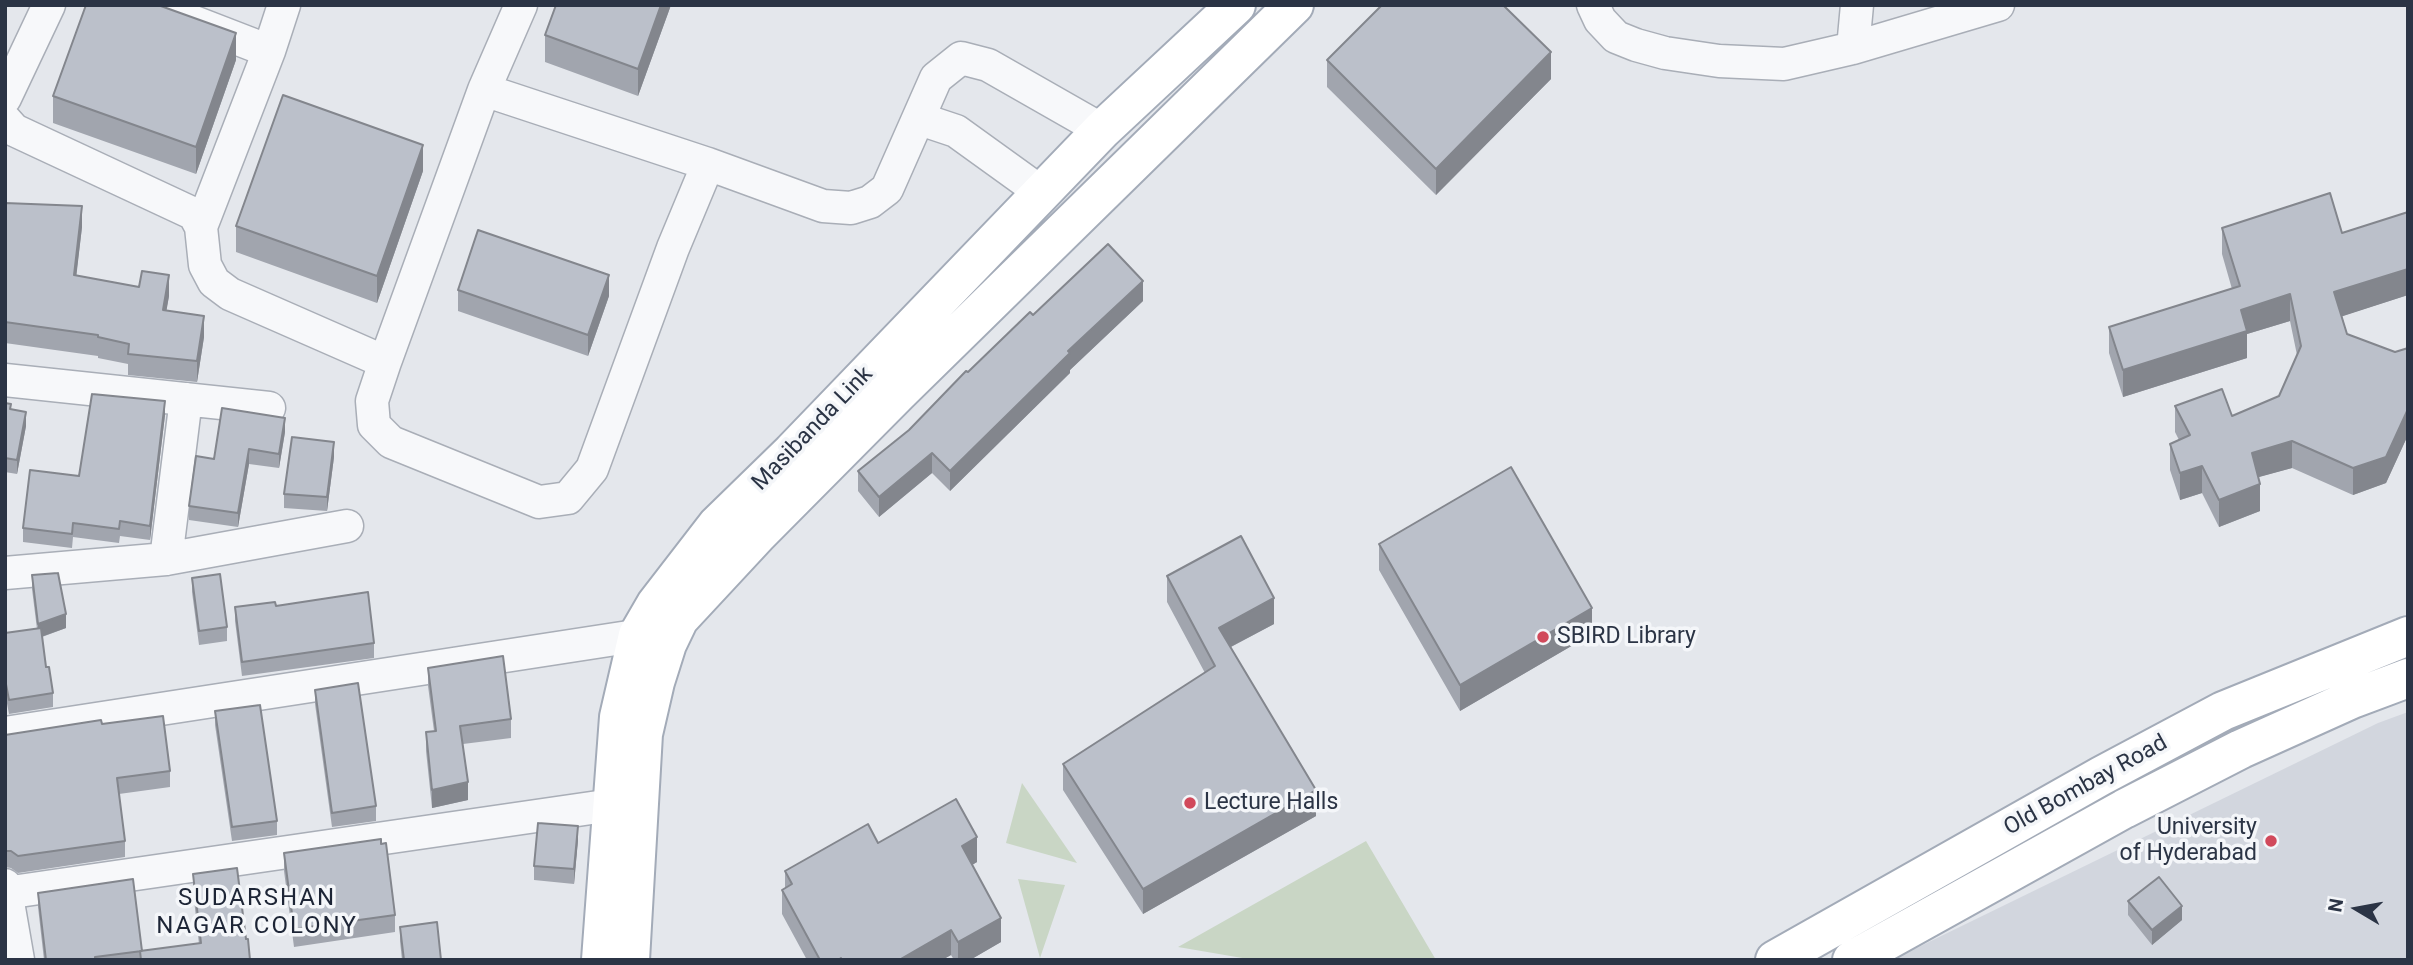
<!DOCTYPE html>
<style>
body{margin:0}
#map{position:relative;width:2413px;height:965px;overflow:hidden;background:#e4e7ec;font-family:Roboto,sans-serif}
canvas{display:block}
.frame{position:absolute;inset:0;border:7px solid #2b3445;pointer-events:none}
.north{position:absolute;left:2322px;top:874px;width:70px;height:70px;-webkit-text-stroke:5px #f4f6f9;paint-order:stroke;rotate:280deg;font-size:19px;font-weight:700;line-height:28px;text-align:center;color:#2b3445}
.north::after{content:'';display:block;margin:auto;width:24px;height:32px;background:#2b3445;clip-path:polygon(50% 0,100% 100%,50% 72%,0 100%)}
</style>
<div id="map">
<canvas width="2413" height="965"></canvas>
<div class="frame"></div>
<div class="north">N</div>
</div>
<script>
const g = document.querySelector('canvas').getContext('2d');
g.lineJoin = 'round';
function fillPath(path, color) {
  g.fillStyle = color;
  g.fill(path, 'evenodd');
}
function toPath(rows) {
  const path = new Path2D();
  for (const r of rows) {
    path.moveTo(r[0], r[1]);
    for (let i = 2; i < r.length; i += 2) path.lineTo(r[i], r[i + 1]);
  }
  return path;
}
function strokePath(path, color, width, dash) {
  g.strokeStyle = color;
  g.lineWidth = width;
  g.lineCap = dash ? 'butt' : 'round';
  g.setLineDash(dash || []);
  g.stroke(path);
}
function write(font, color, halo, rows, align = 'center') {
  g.font = font + ' Roboto,sans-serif';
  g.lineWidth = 7;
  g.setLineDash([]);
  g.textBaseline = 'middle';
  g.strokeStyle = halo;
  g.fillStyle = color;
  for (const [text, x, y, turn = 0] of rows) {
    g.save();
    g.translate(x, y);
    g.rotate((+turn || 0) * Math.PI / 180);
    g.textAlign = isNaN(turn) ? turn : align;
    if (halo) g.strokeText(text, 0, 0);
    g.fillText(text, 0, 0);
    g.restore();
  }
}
fillPath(toPath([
 [2408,712,2408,960,1892,960,2378,723]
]), '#d2d6de');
fillPath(toPath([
 [1022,783,1077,863,1006,843],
 [1366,841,1436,960,1254,960,1178,947],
 [1018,879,1065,885,1040,958]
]), '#c9d6c5');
const minor = toPath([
 [150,5,269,51],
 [521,5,484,90,708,164,823,206,851,208,870,202,887,189,936,78,961,58,988,65,1102,130],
 [1593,5,1600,20,1616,37,1636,45,1665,53,1719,61,1784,64,1853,48,1998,5],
 [1853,48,1857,5],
 [5,98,49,5],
 [920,119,956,131,1042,193],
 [5,120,14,130,194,214,201,227,205,265,214,282,230,294,385,362,372,401,374,425,391,442,539,502,568,498,592,469,673,248,708,164],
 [201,227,269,51,284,5],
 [385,362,484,90],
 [5,380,269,408],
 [166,559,186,399],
 [5,573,166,559,347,526],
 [5,733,661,632],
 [5,885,18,960],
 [5,893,612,805]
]);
const major = toPath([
 [601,960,619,717,638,635,656,604,717,525,792,452,1102,130,1236,5],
 [630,960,643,734,655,682,667,644,679,619,758,534,898,393,1294,5],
 [1775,960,2101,776,2223,711,2408,636],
 [1852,960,2124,809,2241,749,2352,699,2408,678]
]);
strokePath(minor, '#a9aeb7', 35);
strokePath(major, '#a3abb8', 42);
strokePath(minor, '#f7f8fa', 32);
strokePath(major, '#fff', 38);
fillPath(toPath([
 [556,5,671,5,638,96,545,62,545,35],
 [236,60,196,174,53,123,53,96],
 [1327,60,1551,79,1436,195,1327,87],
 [423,171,377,303,236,252,236,226],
 [5,203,82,227,76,276,169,296,166,311,204,337,197,382,128,375,128,364,98,358,98,356,5,343],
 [2222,228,2342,233,2408,295,2342,316,2347,334,2395,352,2408,348,2408,435,2386,483,2353,495,2292,468,2258,477,2260,511,2219,527,2202,493,2180,500,2170,470,2170,444,2179,440,2175,432,2175,406,2232,416,2279,396,2297,355,2290,321,2247,334,2247,358,2123,397,2109,353,2109,327,2232,289,2222,254],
 [458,290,609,296,588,356,458,311],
 [1143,301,1070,370,1070,373,950,491,932,473,879,517,858,491,858,471,909,430,968,372,1033,315],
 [5,403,26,426,17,474,5,472],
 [165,415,150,540,120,536,119,543,73,537,72,548,23,542,23,528,79,476],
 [285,432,279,468,249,464,238,527,189,520,189,506,214,459],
 [334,457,327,511,284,508,284,494],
 [1379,544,1592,634,1460,711,1379,570],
 [32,575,66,628,42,637,46,667,53,693,53,707,9,714,5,693,5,633,37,629,32,589],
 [1167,576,1274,624,1231,647,1316,816,1143,914,1063,790,1063,764,1205,673,1167,602],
 [192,578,227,627,227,641,199,645,192,592],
 [276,606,374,643,374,658,242,676,235,621,235,607],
 [428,668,511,719,511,738,463,744,468,800,432,808,426,751,426,732,434,731,428,686],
 [315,690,376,806,376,821,332,827,315,704],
 [215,711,277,821,277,835,232,841,215,725],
 [102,724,170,771,170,787,119,794,125,841,125,857,18,873,11,868,5,867,5,735],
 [578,840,574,884,534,880,534,866],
 [878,843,977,862,972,865,1001,942,970,960,954,960,951,955,942,960,807,960,782,914,782,890,785,888,785,871],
 [284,853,395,915,395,932,294,947,284,871],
 [193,874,246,939,250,960,44,960,38,907,38,893,142,951,199,944,193,891],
 [2128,901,2182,920,2152,945,2128,915],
 [400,927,441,960,402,960,400,941]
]), '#a1a5ae');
fillPath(toPath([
 [661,5,671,5,638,96,638,69],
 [236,33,236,60,196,174,196,147],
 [1551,52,1551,79,1436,195,1436,169],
 [423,145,423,171,377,303,377,276],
 [82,206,82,227,74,296,74,275],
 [2408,269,2408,295,2334,319,2334,292],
 [169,275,169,296,163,331,163,310],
 [609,275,609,296,588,356,588,335],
 [1143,281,1143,301,1070,370,1070,373,950,491,950,471,1068,351],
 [2290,294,2290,321,2247,334,2247,358,2123,397,2123,370,2241,310],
 [204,316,204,337,197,382,197,361],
 [165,401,165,415,150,540,150,526],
 [2408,409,2408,435,2386,483,2353,495,2353,468],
 [26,412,26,426,17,474,17,460],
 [285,418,285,432,279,468,279,454],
 [2292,441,2292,468,2252,479,2252,453],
 [334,442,334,457,327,511,327,497],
 [249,449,249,464,238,527,238,513],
 [932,453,932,473,879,517,879,497],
 [2202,466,2202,493,2180,500,2180,473],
 [2260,484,2260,511,2219,527,2219,500],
 [1274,598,1274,624,1219,653,1219,628],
 [1592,608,1592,634,1460,711,1460,685],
 [66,614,66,628,38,638,38,624],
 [468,782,468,800,432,808,432,790],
 [1316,790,1316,816,1143,914,1143,889],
 [578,826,578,840,574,884,574,869],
 [977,837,977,862,962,871,962,846],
 [2182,906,2182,920,2152,945,2152,930],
 [1001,918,1001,942,970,960,958,960,958,942],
 [951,930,951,955,942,960,899,960]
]), '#83868d');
const building = toPath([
 [86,5,158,5,236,33,196,147,53,96,86,5],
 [556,5,661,5,638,69,545,35,556,5],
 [1382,5,1503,5,1551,52,1436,169,1327,60,1382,5],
 [283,95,423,145,377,276,236,226,283,95],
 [2330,193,2342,233,2408,212,2408,269,2334,292,2347,334,2395,352,2408,348,2408,409,2386,457,2353,468,2292,441,2252,453,2260,484,2219,500,2202,466,2180,473,2170,444,2190,435,2175,406,2222,389,2232,416,2279,396,2301,346,2290,294,2241,310,2247,331,2123,370,2109,327,2240,286,2222,228,2330,193],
 [5,203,82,206,74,275,139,287,142,271,169,275,163,310,204,316,197,361,128,354,129,344,98,337,98,335,5,322,5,203],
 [478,230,609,275,588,335,458,290,478,230],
 [1108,244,1143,281,1068,351,1070,353,950,471,932,453,879,497,858,471,909,430,966,371,968,372,1030,312,1033,315,1108,244],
 [92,394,165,401,150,526,120,521,119,529,73,523,72,534,23,528,30,470,79,476,92,394],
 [5,403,11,404,10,409,26,412,17,460,5,458,5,403],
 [222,408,285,418,279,454,249,449,238,513,189,506,196,456,214,459,222,408],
 [292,437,334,442,327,497,284,494,292,437],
 [1511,467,1592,608,1460,685,1379,544,1511,467],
 [1241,536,1274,598,1219,628,1316,790,1143,889,1063,764,1215,666,1167,576,1241,536],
 [58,573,66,614,38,624,32,575,58,573],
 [220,574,227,627,199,631,192,578,220,574],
 [368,592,374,643,242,662,235,607,275,602,276,606,368,592],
 [41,628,46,667,49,667,53,693,9,700,5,679,5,633,41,628],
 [503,656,511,719,460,726,468,782,432,790,426,732,436,731,428,668,503,656],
 [358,683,376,806,332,813,315,690,358,683],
 [260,705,277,821,232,827,215,711,260,705],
 [163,716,170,771,117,778,125,841,18,856,11,851,5,851,5,735,101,720,102,724,163,716],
 [956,799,977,837,962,846,1001,918,958,942,951,930,899,960,842,960,841,958,838,960,820,960,782,890,792,884,785,871,868,824,878,843,956,799],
 [538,823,578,826,574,869,534,866,538,823],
 [381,839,381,844,386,843,395,915,294,929,284,853,381,839],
 [237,868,246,939,248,939,250,960,141,960,140,951,201,943,193,874,237,868],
 [2159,877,2182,906,2152,930,2128,901,2159,877],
 [133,879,142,951,95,957,95,960,46,960,38,893,133,879],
 [437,922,441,960,404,960,400,927,437,922]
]);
fillPath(building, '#bbc0ca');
strokePath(building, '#83868d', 2);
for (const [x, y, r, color] of [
 [1543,637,7,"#d1495b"],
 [1190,803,7,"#d1495b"],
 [2271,841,7,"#d1495b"]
]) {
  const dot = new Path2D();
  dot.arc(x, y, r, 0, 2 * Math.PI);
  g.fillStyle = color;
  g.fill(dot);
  strokePath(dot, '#f4f6f9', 2.5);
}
write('23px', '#2b3445', '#f4f6f9', [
 ["Masibanda Link",813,429,-46],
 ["Old Bombay Road",2086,786,-29]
]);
write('23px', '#2b3445', '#f4f6f9', [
 ["SBIRD Library",1557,637],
 ["Lecture Halls",1204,803],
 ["University",2257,828,"right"],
 ["of Hyderabad",2257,854,"right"]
], 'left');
g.letterSpacing = '2px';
write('24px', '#1d2536', '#f4f6f9', [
 ["SUDARSHAN",257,899],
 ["NAGAR COLONY",257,927]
]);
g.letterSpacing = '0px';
</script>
